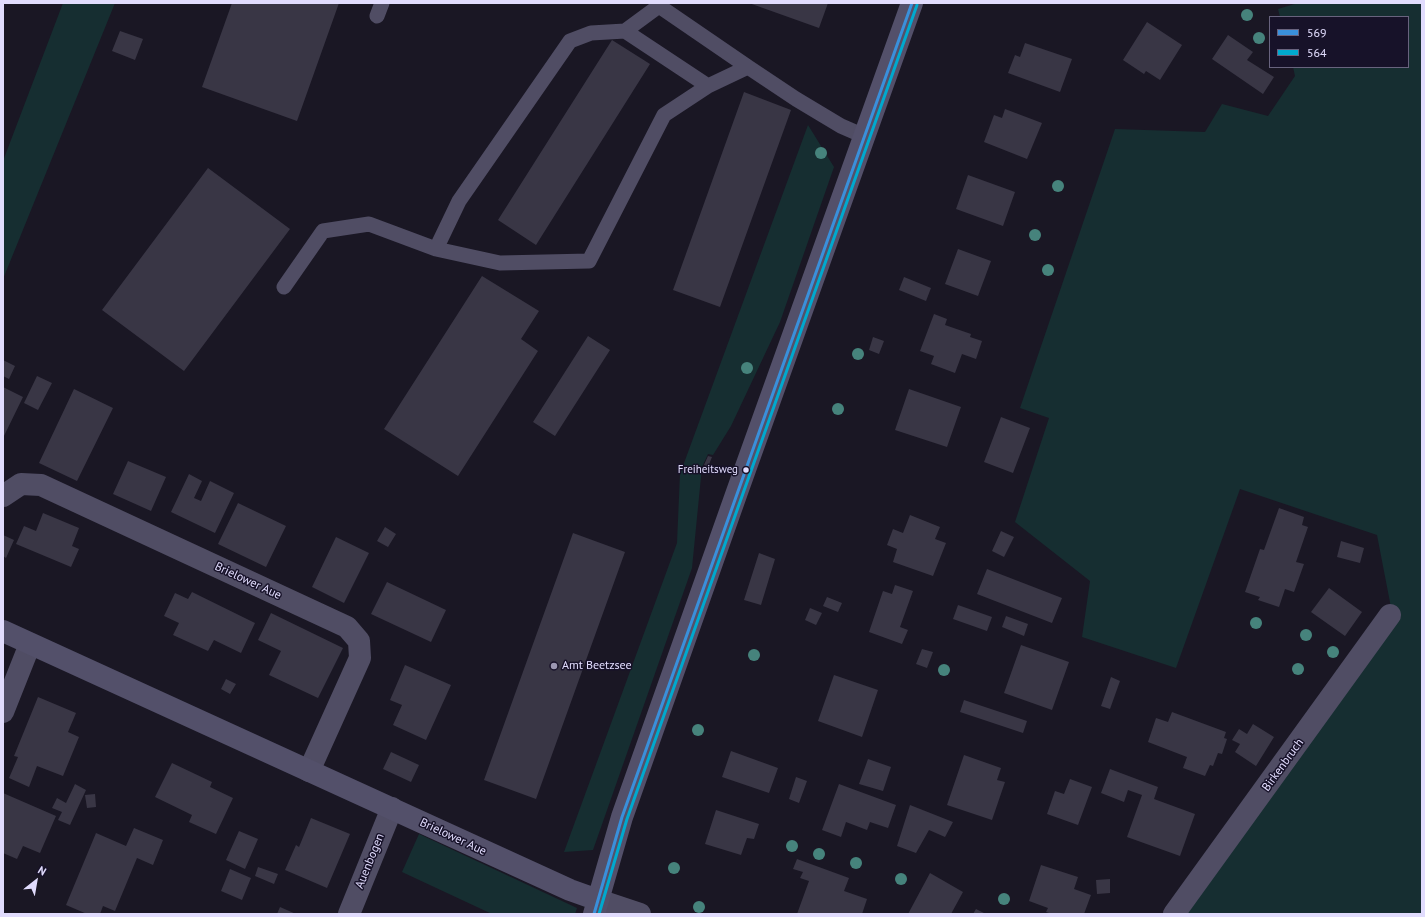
<!DOCTYPE html>
<style>
body{margin:0}
#map{position:relative;width:1425px;height:917px;overflow:hidden;background:#1a1724;font-family:"PT Sans",sans-serif}
canvas{display:block}
.frame{position:absolute;inset:0;border:4px solid #e1dcfd;pointer-events:none}
.legend{position:absolute;left:1269px;top:16px;width:140px;height:52px;box-sizing:border-box;background:#171229;border:1px solid #68637e;margin:0;padding:5px 7px;list-style:none;font-size:12px;color:#e1dcfd}
.legend li{display:flex;align-items:center;gap:8px;height:20px}
.legend b{width:20px;border:1px solid #68637e}
.north{position:absolute;left:16px;top:861px;width:40px;height:40px;-webkit-text-stroke:3px #171229;paint-order:stroke;rotate:31deg;font-size:11px;font-weight:700;line-height:16px;text-align:center;color:#e1dcfd}
.north::after{content:'';display:block;margin:auto;width:14px;height:18px;background:#e1dcfd;clip-path:polygon(50% 0,100% 100%,50% 72%,0 100%)}
</style>
<div id="map">
<canvas width="1425" height="917"></canvas>
<div class="frame"></div>
<ul class="legend">
<li><b style="height:5px;background:#3a90db"></b>569</li>
<li><b style="height:5px;background:#00a9ce"></b>564</li>
</ul>
<div class="north">N</div>
</div>
<script>
const g = document.querySelector('canvas').getContext('2d');
g.lineJoin = 'round';
function fillPath(path, color) {
  g.fillStyle = color;
  g.fill(path, 'evenodd');
}
function toPath(rows) {
  const path = new Path2D();
  for (const r of rows) {
    path.moveTo(r[0], r[1]);
    for (let i = 2; i < r.length; i += 2) path.lineTo(r[i], r[i + 1]);
  }
  return path;
}
function strokePath(path, color, width, dash) {
  g.strokeStyle = color;
  g.lineWidth = width;
  g.lineCap = dash ? 'butt' : 'round';
  g.setLineDash(dash || []);
  g.stroke(path);
}
function write(font, color, halo, rows, align = 'center') {
  g.font = font + ' "PT Sans",sans-serif';
  g.lineWidth = 3;
  g.setLineDash([]);
  g.textBaseline = 'middle';
  g.strokeStyle = halo;
  g.fillStyle = color;
  for (const [text, x, y, turn = 0] of rows) {
    g.save();
    g.translate(x, y);
    g.rotate((+turn || 0) * Math.PI / 180);
    g.textAlign = isNaN(turn) ? turn : align;
    if (halo) g.strokeText(text, 0, 0);
    g.fillText(text, 0, 0);
    g.restore();
  }
}
fillPath(toPath([
 [63,3,115,3,3,279,3,161],
 [1298,3,1422,3,1422,914,1184,914,1394,623,1377,535,1240,489,1176,668,1082,637,1090,581,1015,522,1049,418,1020,408,1115,129,1205,132,1222,104,1268,116,1295,76,1293,67,1408,67,1408,17,1280,17,1278,9],
 [808,125,834,167,780,322,731,426,713,455,708,454,702,467,692,568,593,850,564,852,677,543,680,474],
 [419,834,577,908,575,914,492,914,402,872]
]), '#162e31');
fillPath(toPath([
 [232,3,339,3,297,121,202,87],
 [749,3,828,3,819,28],
 [1147,22,1182,45,1160,80,1146,71,1144,74,1123,60],
 [120,31,143,39,135,60,112,51],
 [1228,35,1253,52,1247,60,1274,77,1263,94,1212,59],
 [612,40,650,64,536,245,498,220],
 [1025,43,1072,59,1060,92,1008,73,1015,55,1020,57],
 [744,92,791,110,720,307,673,290],
 [1005,109,1042,123,1027,159,984,142,994,115,1002,118],
 [208,168,290,229,184,371,102,310],
 [968,175,1015,192,1003,226,956,209],
 [958,249,991,261,978,296,945,284],
 [482,276,539,311,521,339,538,351,458,476,384,429],
 [904,277,931,288,926,301,899,290],
 [934,314,947,319,945,325,971,334,970,337,982,341,976,359,962,354,955,373,931,364,934,356,920,351],
 [588,336,610,350,555,436,533,422],
 [873,337,884,341,879,354,869,350],
 [3,360,15,366,9,379,3,376],
 [37,376,52,383,38,410,24,403],
 [3,387,23,397,3,438],
 [74,389,113,408,77,481,39,463],
 [909,389,961,407,947,447,895,430],
 [1001,417,1030,428,1013,473,984,462],
 [708,456,712,457,708,467,704,465],
 [128,461,166,477,151,511,113,494],
 [189,474,202,481,194,498,201,501,210,481,234,493,215,533,171,512],
 [238,503,286,526,266,567,218,544],
 [1279,508,1304,517,1302,525,1308,527,1296,562,1304,564,1294,592,1285,589,1279,607,1258,600,1260,597,1245,592,1260,549,1264,550],
 [43,513,79,528,72,546,79,549,71,567,16,544,24,526,36,531],
 [910,515,940,527,935,539,946,543,933,576,893,562,897,549,887,545,893,529,903,533],
 [385,527,396,534,388,547,377,541],
 [1001,531,1014,537,1004,557,992,551],
 [573,533,625,552,536,799,484,780],
 [3,535,14,540,6,558,3,556],
 [336,537,369,553,344,603,312,587],
 [1341,541,1364,548,1360,563,1337,557],
 [759,553,775,559,761,605,744,600],
 [987,569,1062,598,1052,623,977,594],
 [387,582,446,610,431,642,371,614],
 [895,585,913,591,900,627,908,630,902,644,869,632,883,591,892,594],
 [1329,588,1362,612,1345,636,1311,612],
 [192,592,255,623,241,653,214,640,208,651,173,635,179,623,164,616,175,593,188,599],
 [827,597,842,603,838,612,823,606],
 [958,605,992,617,987,631,953,619],
 [810,608,822,613,816,625,805,620],
 [271,613,343,648,318,698,269,675,281,651,258,640],
 [1006,616,1028,624,1024,636,1002,627],
 [1021,645,1069,662,1052,710,1004,693],
 [922,649,933,652,927,668,916,664],
 [405,665,451,685,426,740,393,725,402,705,390,700],
 [834,675,878,690,862,737,818,721],
 [1111,677,1120,681,1110,709,1101,706],
 [226,679,236,684,230,694,221,689],
 [38,697,76,713,68,732,79,737,63,776,37,766,29,787,9,778,18,757,14,756],
 [964,700,1027,721,1023,733,960,712],
 [1172,712,1226,732,1224,738,1227,739,1222,754,1218,753,1213,766,1210,765,1205,776,1183,768,1187,757,1148,742,1156,718,1168,722],
 [1253,724,1274,737,1256,766,1235,752,1240,744,1232,740,1239,729,1247,734],
 [731,751,778,768,769,793,722,777],
 [391,752,419,765,411,782,383,769],
 [964,755,1001,768,997,780,1005,782,992,820,947,805],
 [868,759,891,767,883,791,859,784],
 [172,763,212,782,210,787,233,798,216,834,189,822,192,815,155,797],
 [1110,769,1158,787,1154,799,1195,814,1180,856,1127,837,1142,795,1128,790,1124,802,1101,793],
 [796,777,807,781,799,803,789,799],
 [1070,779,1092,787,1078,825,1047,814,1055,791,1064,794],
 [75,784,86,790,70,825,58,820,62,812,52,808,57,798,66,803],
 [839,784,896,805,888,828,870,822,867,830,846,822,841,837,822,830],
 [3,793,56,816,40,853,23,846,17,859,3,853],
 [95,794,96,807,87,808,85,795],
 [910,805,953,822,945,837,929,830,916,853,897,846],
 [716,810,759,824,754,839,747,838,741,855,705,844],
 [311,818,350,834,327,888,285,870,296,845,299,847],
 [134,828,163,840,153,865,137,858,115,911,103,906,100,914,87,914,66,905,96,833,126,846],
 [239,831,258,839,245,869,226,860],
 [797,859,849,878,844,891,867,899,862,914,797,914,809,881,800,878,803,872,793,869],
 [1041,865,1078,877,1074,889,1091,895,1084,914,1052,914,1046,912,1048,908,1029,901],
 [258,867,278,874,274,884,255,876],
 [230,869,251,878,242,900,221,891],
 [930,873,963,892,951,914,908,914],
 [1110,879,1110,893,1097,894,1096,880],
 [280,907,296,914,277,914],
 [976,909,986,914,973,914]
]), '#393645');
strokePath(toPath([
 [377,16,382,3],
 [625,31,659,6,748,67],
 [436,249,459,201,570,41,591,33,625,31,708,86],
 [284,287,323,231,369,224,436,249,500,263,589,261,664,115,708,86,748,67,796,99,841,126,864,136]
]), '#504d64', 15);
strokePath(toPath([
 [3,496,21,484,41,485,347,627,359,641,360,658,309,771],
 [3,712,30,644],
 [598,900,640,914],
 [349,914,392,808],
 [1174,914,1390,615]
]), '#504d64', 22);
strokePath(toPath([
 [3,631,570,890,598,900],
 [594,914,622,817,737,492,912,3]
]), '#53506a', 22);
strokePath(toPath([
 [594,914,622,817,912,3]
]), '#3a90db', 3);
strokePath(toPath([
 [599,914,627,819,917,5]
]), '#00a9ce', 3);
g.fillStyle = '#46837c';
for (const [x, y] of [
 [1247,15],
 [1259,38],
 [821,153],
 [1058,186],
 [1035,235],
 [1048,270],
 [858,354],
 [747,368],
 [838,409],
 [1256,623],
 [1306,635],
 [1333,652],
 [754,655],
 [1298,669],
 [944,670],
 [698,730],
 [792,846],
 [819,854],
 [856,863],
 [674,868],
 [901,879],
 [1004,899],
 [699,907]
]) {
  g.beginPath();
  g.arc(x, y, 6, 0, 2 * Math.PI);
  g.fill();
}
for (const [x, y, r, color] of [
 [746,470,3.5,"#e1dcfd"],
 [554,666,4,"#9b97b1"]
]) {
  const dot = new Path2D();
  dot.arc(x, y, r, 0, 2 * Math.PI);
  g.fillStyle = color;
  g.fill(dot);
  strokePath(dot, '#171229', 1.5);
}
write('11px', '#e1dcfd', '#171229', [
 ["Freiheitsweg",738,470]
], 'right');
write('12px', '#e1dcfd', '#171229', [
 ["Brielower Aue",248,581,25],
 ["Birkenbruch",1283,765,-54],
 ["Brielower Aue",453,837,25],
 ["Auenbogen",370,861,-68]
]);
write('12px', '#e1dcfd', '#171229', [
 ["Amt Beetzsee",562,666]
], 'left');
</script>
